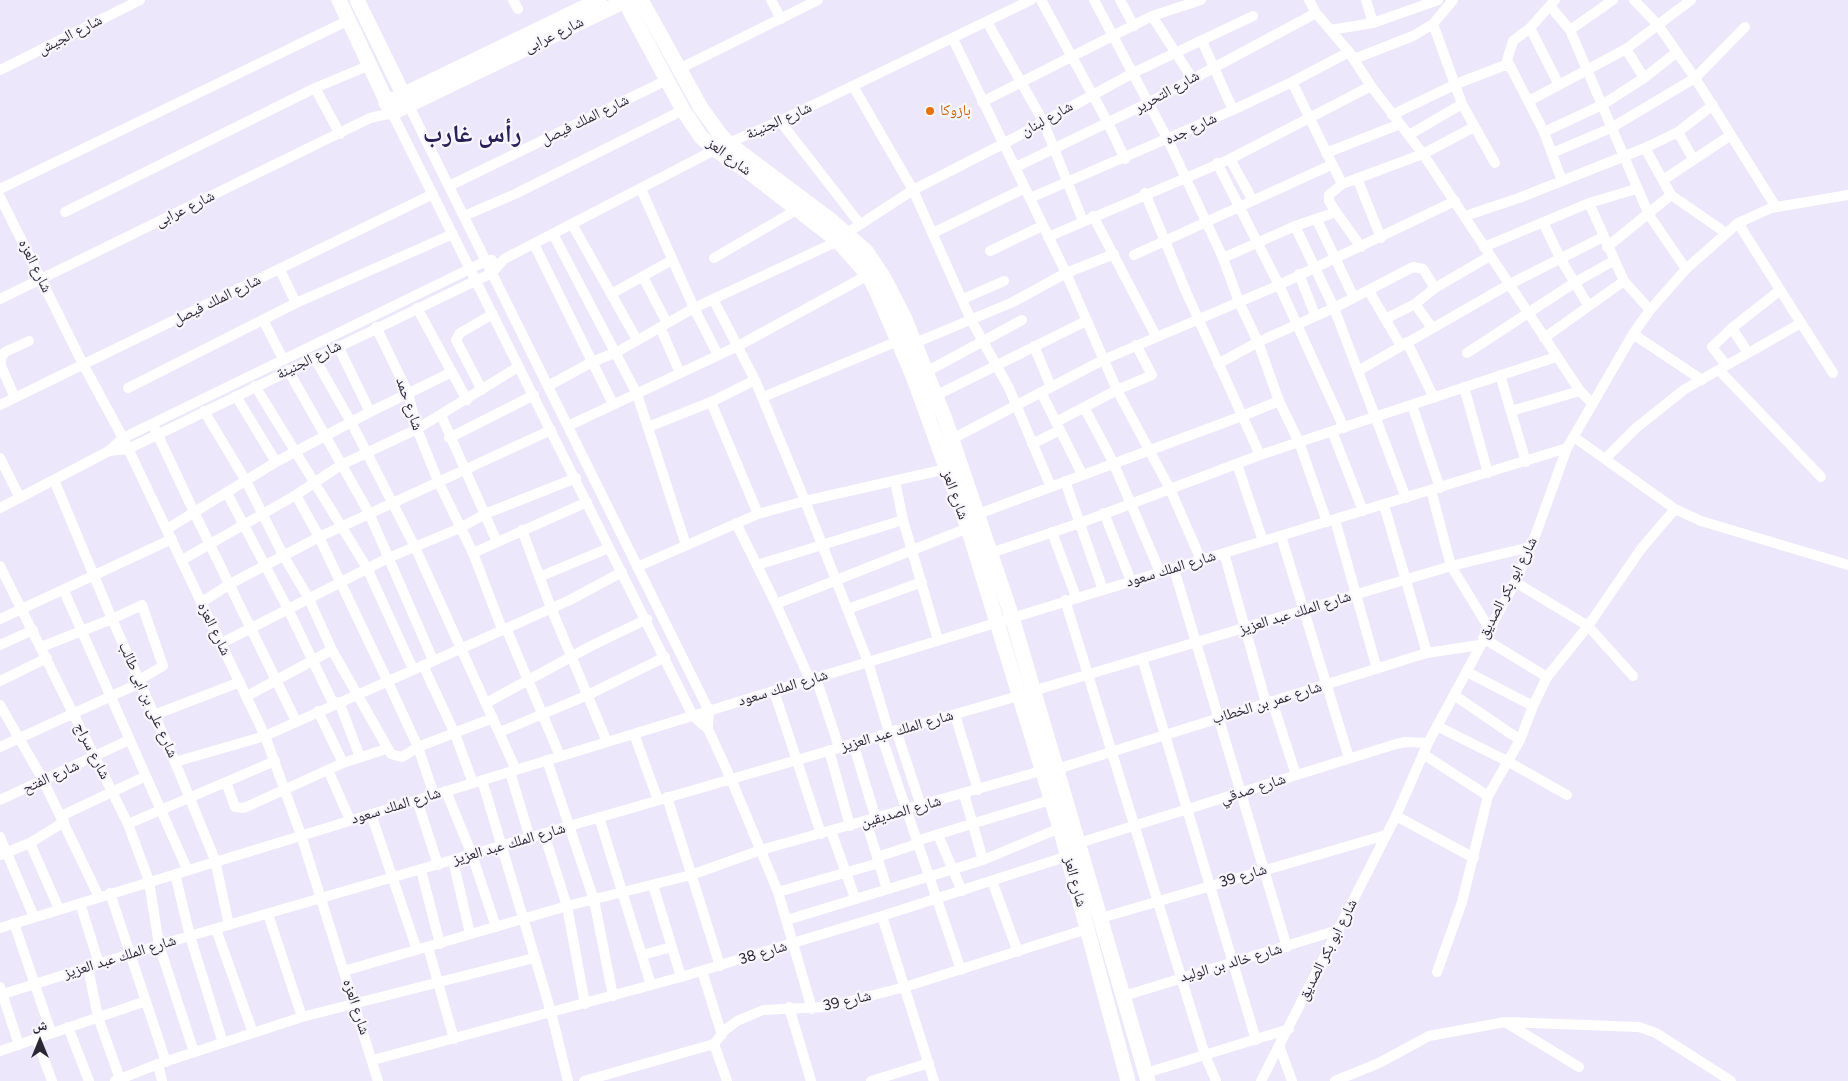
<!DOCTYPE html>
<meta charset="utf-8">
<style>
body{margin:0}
#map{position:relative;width:1848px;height:1081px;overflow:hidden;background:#ece7fb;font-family:Figtree,"Noto Naskh Arabic",sans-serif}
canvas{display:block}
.north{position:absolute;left:15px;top:1016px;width:50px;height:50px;-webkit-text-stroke:4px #f8f6fd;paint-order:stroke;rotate:0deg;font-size:14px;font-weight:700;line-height:20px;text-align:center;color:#2b2734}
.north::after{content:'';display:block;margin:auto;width:18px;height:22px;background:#2b2734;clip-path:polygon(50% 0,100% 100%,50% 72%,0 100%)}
</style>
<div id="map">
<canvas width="1848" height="1081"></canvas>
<div class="north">ش</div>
</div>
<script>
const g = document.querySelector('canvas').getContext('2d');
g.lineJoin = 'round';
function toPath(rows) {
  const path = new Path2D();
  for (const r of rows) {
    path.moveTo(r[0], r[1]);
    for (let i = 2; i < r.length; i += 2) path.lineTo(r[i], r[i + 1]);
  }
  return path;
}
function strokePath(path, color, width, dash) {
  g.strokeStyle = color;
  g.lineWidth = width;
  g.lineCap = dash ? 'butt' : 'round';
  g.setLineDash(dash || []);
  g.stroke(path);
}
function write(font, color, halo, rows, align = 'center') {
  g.font = font + ' Figtree,"Noto Naskh Arabic",sans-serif';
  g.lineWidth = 4.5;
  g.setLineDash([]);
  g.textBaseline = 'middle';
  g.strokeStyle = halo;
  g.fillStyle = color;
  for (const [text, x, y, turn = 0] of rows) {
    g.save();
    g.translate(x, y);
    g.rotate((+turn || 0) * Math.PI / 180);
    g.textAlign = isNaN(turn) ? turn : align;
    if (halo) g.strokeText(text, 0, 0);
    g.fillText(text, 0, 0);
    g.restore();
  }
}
strokePath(toPath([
 [513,0,518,9],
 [771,0,781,19],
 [1041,0,1108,123,1125,159],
 [1094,0,1168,140,1223,258,1239,302,1258,342,1279,401,1299,442,1327,522],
 [1120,0,1134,26],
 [1309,0,1316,13,1349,52,1371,86,1423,154,1580,391,1592,403],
 [1366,0,1373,23],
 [1555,0,1530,28,1513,41,1507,60,1544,132,1562,181],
 [1634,0,1658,25,1695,78,1776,207],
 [1550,6,1570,30,1649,215,1686,269],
 [1152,16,1192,78],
 [987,22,1043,121,1083,221],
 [1433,24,1462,104,1495,163],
 [1530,28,1558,83],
 [1330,30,1373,23,1438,0],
 [1570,30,1613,0],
 [953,39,1066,273,1117,390,1170,489,1201,560],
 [1202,41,1233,110],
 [1626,49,1644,78],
 [1354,59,1413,36,1433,24,1453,0],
 [679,69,818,0],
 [0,70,140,0],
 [1292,82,1342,184],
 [853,86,913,190,971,320,1009,388,1051,487],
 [315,88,340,134],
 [1529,101,1626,49,1691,0],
 [982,102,1152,16,1201,0],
 [409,106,709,711,708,729],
 [1392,115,1456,84,1508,64],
 [780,121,860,224],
 [1544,132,1602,105,1644,78,1677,52],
 [1678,132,1693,159],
 [1409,135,1462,104],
 [1645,148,1671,195,1726,233],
 [1326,153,1400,124],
 [1552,153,1611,128,1695,78,1745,27],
 [1230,159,1252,199],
 [1217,163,1279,285,1344,428],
 [1016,167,1148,103,1316,13],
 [1357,178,1381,238],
 [1663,180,1731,135],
 [449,186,667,80],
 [0,189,349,20],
 [641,189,694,308,718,355],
 [1145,193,1187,294,1260,455],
 [0,197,83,364,123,438,265,736,301,835,378,1081],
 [1030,198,1233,110,1292,82,1349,52],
 [1589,203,1624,281,1650,310],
 [65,212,315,88,370,65],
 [1336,212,1329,201,1329,195,1342,184,1423,154,1474,127],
 [464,216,515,194,683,110],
 [1093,216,1156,336],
 [1465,216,1519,198,1645,148,1678,132,1713,105],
 [1317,220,1354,298],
 [1543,222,1560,258,1588,305],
 [572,224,637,340],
 [1295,226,1334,308,1406,498],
 [847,233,913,190,1005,143,1133,73,1253,16],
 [933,233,1025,188],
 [553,234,637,394,686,545],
 [1048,237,1230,159,1371,86],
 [534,244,613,404],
 [1484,247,1589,203,1636,189],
 [1607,247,1671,195],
 [990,251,1042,226],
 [1134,255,1331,165],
 [714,258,798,209],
 [1223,258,1295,226,1336,212,1361,247],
 [280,270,296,303],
 [1299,274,1315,315],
 [643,277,667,323],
 [1369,291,1401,346],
 [611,294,672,260],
 [0,299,370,118,392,113,693,716,708,729,731,779,778,892,812,1009],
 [713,299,755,380,805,501,868,662,889,732],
 [963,299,1004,281],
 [1415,304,1432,328],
 [417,308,467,400],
 [1385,319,1415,304,1435,288,1490,256],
 [263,320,283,359],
 [1801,323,1833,373],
 [376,327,408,393,417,429,438,481,473,553,502,629],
 [660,327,680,373],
 [1732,328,1748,353],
 [1633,334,1702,380],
 [1544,338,1624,281],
 [1407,342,1434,398],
 [915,343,1013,302,1066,273,1114,254],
 [338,346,370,412],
 [1034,346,1051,387],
 [1467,353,1574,283,1613,261],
 [314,357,351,422,415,547,516,770],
 [1218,364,1258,342,1334,308,1413,267,1423,269,1435,288],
 [1726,365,1712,347,1732,328,1779,291],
 [288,370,369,513,433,660],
 [1719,370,1821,477],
 [1358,371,1508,285,1603,237],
 [926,372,1022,320],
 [1500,375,1526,462],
 [255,386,367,568,413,669],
 [548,386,592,362,617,352,694,308,838,241],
 [1464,387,1488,473],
 [128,388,296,303,453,234],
 [482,390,456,340,460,333,493,314],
 [1041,392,1082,474],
 [236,396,276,462],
 [935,396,1086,321],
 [763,397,898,341],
 [15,398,1,366,1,358,5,352,29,341],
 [711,402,758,514],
 [0,405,433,194],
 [1412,405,1440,488],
 [1084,407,1113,462,1160,572],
 [204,411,246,481,283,555,308,597,332,650,391,754,402,757,418,747,493,718],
 [1511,411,1580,391],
 [441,415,497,542],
 [1056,422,1117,390,1152,375,1136,345],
 [568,426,738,346,868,275],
 [648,427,711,402,755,380],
 [155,429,194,512,296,721],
 [1332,431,1363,511],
 [1574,437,1675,509,1701,521,1848,565],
 [449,438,534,395],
 [952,439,1103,360,1279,285,1455,201],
 [1032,444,1060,430],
 [109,451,128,449,475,281,492,273,504,259,728,143,780,121,1031,0],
 [0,458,20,498],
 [1606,458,1636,428,1685,389,1801,323,1738,223],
 [1237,464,1263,541],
 [54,480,112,619,175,762,215,860,229,925],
 [895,481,903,520],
 [1065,481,1103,590],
 [1431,490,1451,566,1489,628],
 [227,493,288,609,334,705],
 [296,495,319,537,387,680,418,747,434,795],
 [1384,505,1427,653],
 [0,508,109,451,123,438,486,261,492,260],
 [1104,513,1131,581],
 [978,514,1242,416,1279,401],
 [1335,520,1377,669],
 [736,523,776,604,810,680],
 [167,529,276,462,370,412,452,372],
 [522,530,551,608,607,742],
 [1052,532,1076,597],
 [1281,536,1349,758],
 [473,553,587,502],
 [991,553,1080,523,1260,455,1556,357],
 [1224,553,1266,703],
 [182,560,296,495,341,465,417,429,518,367],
 [757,565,903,520,938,640],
 [0,566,128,824,149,881,159,945,194,1052],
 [637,567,758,514,805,501,946,469],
 [1174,569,1287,947],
 [539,577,609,548],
 [1515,582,1588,626,1633,676],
 [64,591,187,869],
 [1065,600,1205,1055,1216,1081],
 [202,602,230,584,319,537,551,430],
 [776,604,968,528],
 [848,609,922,582],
 [0,619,172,539],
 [506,628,560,756],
 [1483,638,1547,677],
 [222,643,388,558,460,528,485,514,576,478],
 [0,645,33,630],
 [41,647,112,619,142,605,163,666,139,680],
 [1142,658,1256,1040],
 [423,665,455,734,473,783],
 [1467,672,1533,706],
 [816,678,839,747],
 [0,681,47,658],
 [774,691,821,834],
 [1033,691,1451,566,1530,547],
 [1454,695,1520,740],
 [247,696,332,650],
 [1272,701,1296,775],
 [339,702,360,757],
 [486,703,591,646,647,619],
 [0,705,43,780,99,897],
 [318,711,343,763],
 [154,715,240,682],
 [955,715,978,790],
 [1437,726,1507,761,1567,795],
 [896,730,921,806],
 [500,732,588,695,665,657],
 [634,734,658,800],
 [881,735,961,970],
 [853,743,876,819],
 [0,747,140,683],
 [829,750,850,826],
 [1423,754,1488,796],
 [547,760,594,900,613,996],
 [175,762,265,736,570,600,622,572],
 [1057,769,1404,660,1427,653,1479,645],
 [328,770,350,820],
 [510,772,530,838],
 [482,780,551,1012,568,1081],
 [226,782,235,807,244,808,343,763,386,749],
 [446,791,472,855,496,927],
 [964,794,983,860],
 [667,797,720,966],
 [0,800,129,740],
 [417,800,438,865],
 [371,814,417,950],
 [61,816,146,776],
 [1396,816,1474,858],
 [599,817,651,985],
 [866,821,887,889],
 [128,824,275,761],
 [831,831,855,898],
 [544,834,567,906,585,1004],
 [938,835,962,891],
 [0,837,34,917],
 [916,841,1050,800],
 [30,843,59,909],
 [1079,843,1396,744,1405,742,1428,743],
 [0,855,30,843,64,822],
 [877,857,917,844],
 [453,860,470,934],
 [421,870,440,944],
 [175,874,190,936,223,1043],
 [992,881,1018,952],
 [653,885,681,977],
 [778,892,879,863],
 [110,893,166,1062],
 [80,903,99,964],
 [268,914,302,1017],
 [882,916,934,1081],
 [1101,918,1386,835],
 [787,920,983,860,1060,828],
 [14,923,51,1032],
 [0,928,1567,448],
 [216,929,253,1033],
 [428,947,454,1039],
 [642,955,672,947],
 [88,968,98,1017,120,1079],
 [344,971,567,906,691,875,761,850,1041,771],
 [702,971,722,1035],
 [1437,972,1462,902,1488,796,1520,740,1533,706,1547,677,1588,626,1641,549,1675,509],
 [0,987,19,1045],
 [0,995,159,945,1018,696],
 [1124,996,1338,930],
 [789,1007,811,1081],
 [1505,1022,1579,1067],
 [68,1027,89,1081],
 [36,1038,52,1081],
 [714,1044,727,1081],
 [1280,1048,1292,1081],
 [0,1051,146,1001],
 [373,1060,681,977,882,916,1068,856],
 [158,1064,162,1081],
 [1146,1073,1289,1029],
 [115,1081,158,1064,302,1017,534,958],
 [584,1081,714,1044,725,1030,737,1021,763,1010,826,1007,905,987,1087,929],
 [871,1081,929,1063],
 [1261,1081,1396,816,1428,743,1515,582,1534,539,1567,448,1633,334,1650,310,1686,269,1738,223,1771,208,1848,195],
 [1335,1081,1379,1063,1429,1036,1505,1022,1639,1027,1656,1033,1731,1081]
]), '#fff', 10);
strokePath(toPath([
 [339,0,392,113,627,0],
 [357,0,407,102],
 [624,0,683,110,701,137,717,151,749,172,838,241,868,275,876,290,913,376,968,528,1060,828,1128,1081],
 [641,0,701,108,719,133,728,143,832,221,866,251,884,278,905,319,945,419,1012,617,1148,1081],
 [386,103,599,0]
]), '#fff', 15);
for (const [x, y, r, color] of [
 [930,111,5,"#e8710a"]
]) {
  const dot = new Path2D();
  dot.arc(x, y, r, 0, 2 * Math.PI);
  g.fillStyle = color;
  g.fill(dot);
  strokePath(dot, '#f8f6fd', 2);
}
write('15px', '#2b2734', '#f8f6fd', [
 ["شارع الجيش",70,35,-27],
 ["شارع عرابى",554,35,-26],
 ["شارع التحرير",1167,92,-29],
 ["شارع لبنان",1047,119,-29],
 ["شارع الملك فيصل",585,120,-26],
 ["شارع الجنينة",779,121,-24],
 ["شارع جده",1191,129,-25],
 ["شارع العز",729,157,37],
 ["شارع عرابى",185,209,-26],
 ["شارع العزه",35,266,64],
 ["شارع الملك فيصل",217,300,-26],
 ["شارع الجنينة",309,360,-26],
 ["شارع حمد",409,404,71],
 ["شارع العز",955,495,70],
 ["شارع الملك سعود",1171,569,-17],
 ["شارع ابو بكر الصديق",1508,588,-63],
 ["شارع الملك عبد العزيز",1295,613,-17],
 ["شارع العزه",214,629,64],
 ["شارع الملك سعود",783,688,-17],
 ["شارع على بن ابى طالب",148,700,66],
 ["شارع عمر بن الخطاب",1267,703,-17],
 ["شارع الملك عبد العزيز",897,731,-16],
 ["شارع سراج",92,751,63],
 ["شارع الفتح",51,777,-24],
 ["شارع صدقي",1253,789,-18],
 ["شارع الملك سعود",396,806,-17],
 ["شارع الصديقين",901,812,-16],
 ["شارع الملك عبد العزيز",509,844,-16],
 ["شارع 39",1243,876,-17],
 ["شارع العز",1075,882,75],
 ["شارع ابو بكر الصديق",1328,950,-63],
 ["شارع 38",763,953,-17],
 ["شارع الملك عبد العزيز",120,957,-17],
 ["شارع خالد بن الوليد",1231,963,-16],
 ["شارع 39",847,1001,-13],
 ["شارع العزه",356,1007,72]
]);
write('15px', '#c56008', '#f8f6fd', [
 ["بازوكا",940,111]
], 'left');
write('bold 25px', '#29205a', '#f8f6fd', [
 ["رأس غارب",472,135]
]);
</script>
